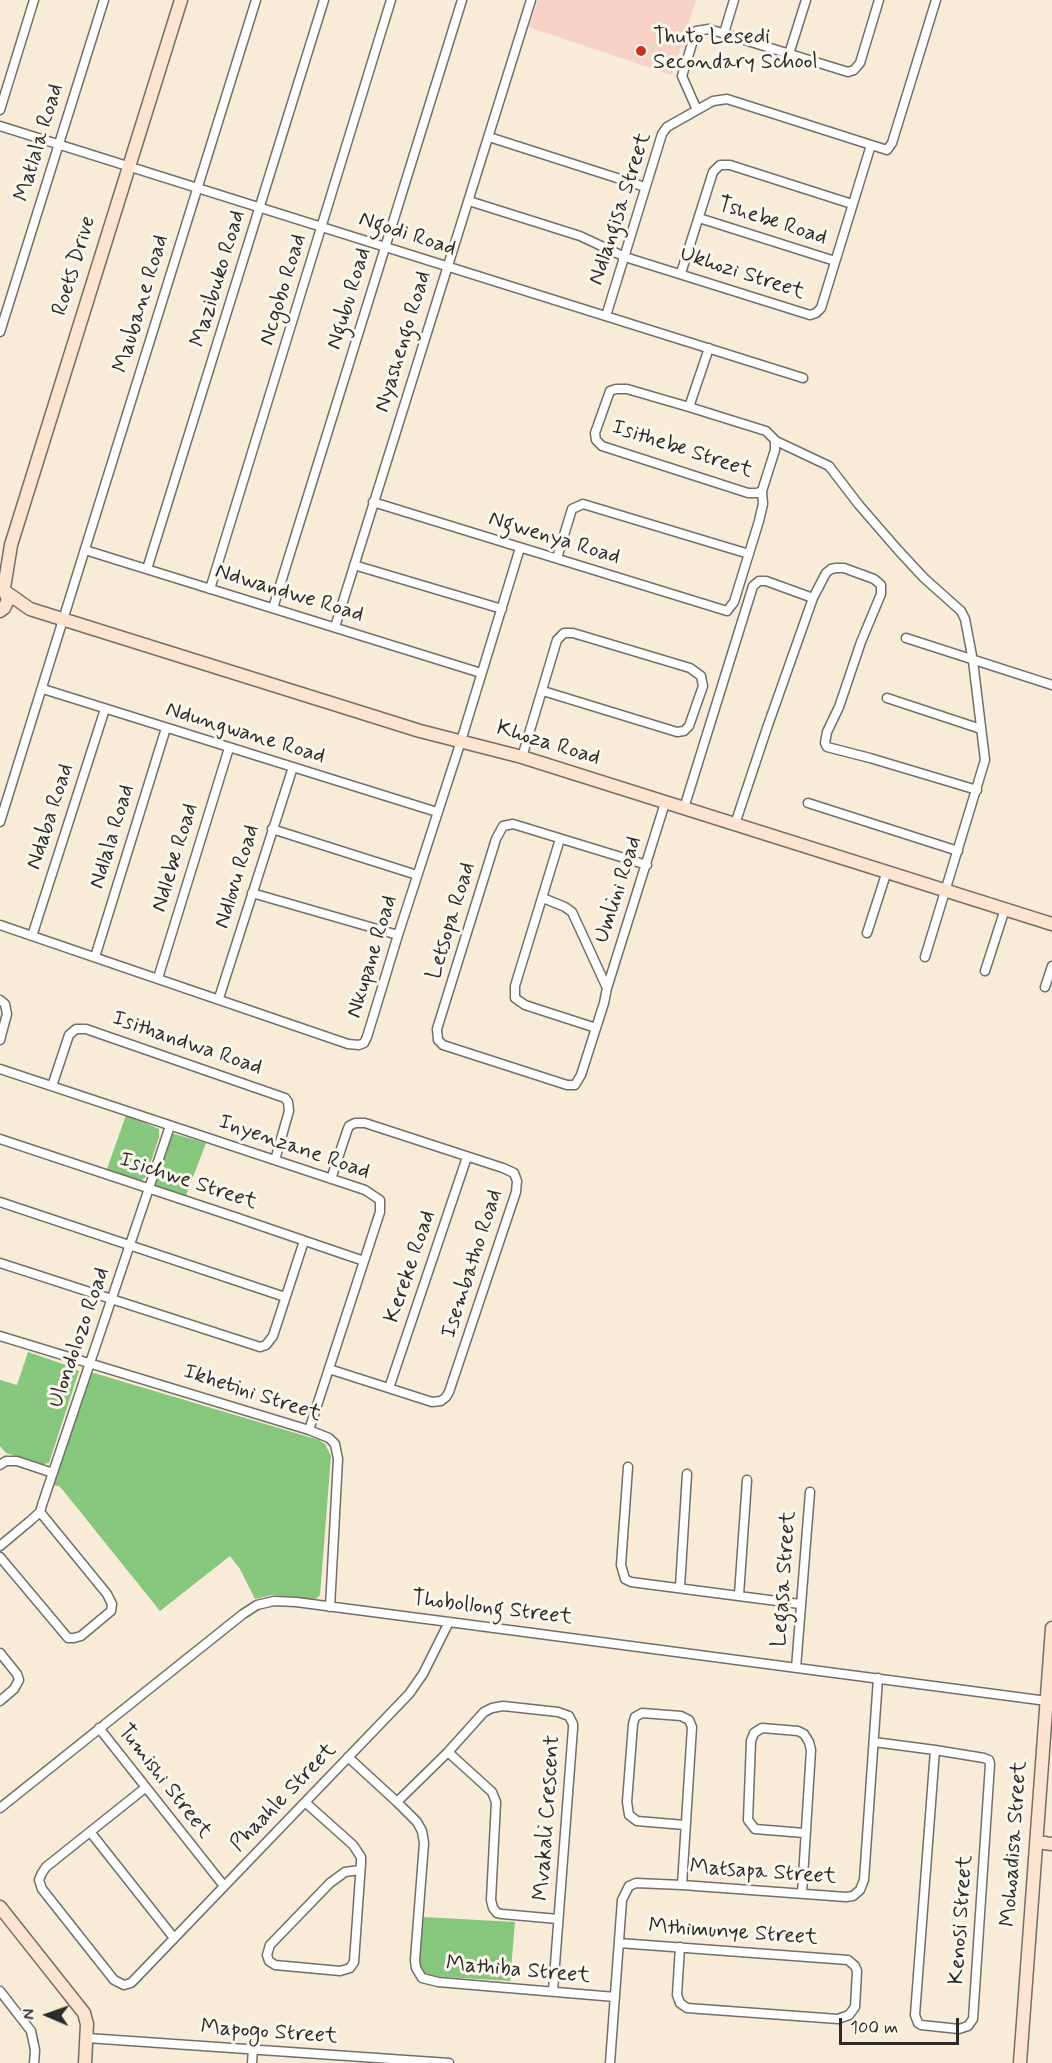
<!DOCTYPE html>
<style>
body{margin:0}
#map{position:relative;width:1052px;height:2063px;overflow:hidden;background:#f8ebd8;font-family:Mynerve,sans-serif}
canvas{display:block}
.north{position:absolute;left:18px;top:1985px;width:60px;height:60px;-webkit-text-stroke:4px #fbf7ec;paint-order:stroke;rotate:272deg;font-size:16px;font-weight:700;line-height:24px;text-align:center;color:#2b2b2b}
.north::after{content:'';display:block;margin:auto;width:21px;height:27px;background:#2b2b2b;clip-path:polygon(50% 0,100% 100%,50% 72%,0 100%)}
.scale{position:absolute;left:839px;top:2018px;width:120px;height:27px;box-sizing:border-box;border:3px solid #2b2b2b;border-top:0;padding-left:8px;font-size:18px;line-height:21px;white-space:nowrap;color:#2b2b2b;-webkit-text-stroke:4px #fbf7ec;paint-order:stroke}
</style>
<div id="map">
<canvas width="1052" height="2063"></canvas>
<div class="north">N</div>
<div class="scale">100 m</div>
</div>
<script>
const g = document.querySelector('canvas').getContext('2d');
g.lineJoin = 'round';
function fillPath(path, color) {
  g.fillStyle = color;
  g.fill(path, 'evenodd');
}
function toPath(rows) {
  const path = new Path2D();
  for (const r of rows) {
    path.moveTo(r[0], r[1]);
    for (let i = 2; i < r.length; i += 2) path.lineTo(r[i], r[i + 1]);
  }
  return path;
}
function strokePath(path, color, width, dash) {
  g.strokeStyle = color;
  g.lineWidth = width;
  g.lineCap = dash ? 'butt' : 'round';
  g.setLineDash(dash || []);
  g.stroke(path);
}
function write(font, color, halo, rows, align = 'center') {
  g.font = font + ' Mynerve,sans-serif';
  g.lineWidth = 6;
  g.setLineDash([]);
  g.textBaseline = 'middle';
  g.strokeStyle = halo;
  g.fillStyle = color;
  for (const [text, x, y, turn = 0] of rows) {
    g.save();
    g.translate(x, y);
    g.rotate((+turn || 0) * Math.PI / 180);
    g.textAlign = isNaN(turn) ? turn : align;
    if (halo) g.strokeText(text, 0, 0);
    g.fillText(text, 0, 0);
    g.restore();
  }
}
fillPath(toPath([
 [538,0,696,0,672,75,529,27]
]), '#f6d1c5');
fillPath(toPath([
 [126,1115,159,1129,159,1137,146,1177,139,1182,106,1172],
 [171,1133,206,1143,185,1198,152,1186],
 [28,1352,72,1367,79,1371,49,1463,43,1464,6,1453,0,1446,0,1380,17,1385],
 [94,1373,319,1440,325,1444,331,1456,320,1595,317,1598,313,1600,272,1595,255,1599,240,1569,230,1556,160,1611,62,1489,59,1486,51,1485,89,1374],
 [423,1917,515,1922,510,1981,430,1976,425,1974,419,1964]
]), '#87c67d');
const street = toPath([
 [724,33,734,0],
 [789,54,806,0],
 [0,110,34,0],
 [697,110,682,76,696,31,709,29,848,72,854,70,860,63,879,0],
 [0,126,803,378],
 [489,137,645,187],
 [469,201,580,236,625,257,810,315,816,313,821,308,871,145],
 [699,218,835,261],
 [681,273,713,172,720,165,730,165,852,204],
 [606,316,662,134,667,127,713,101,727,99,887,150,892,143,936,0],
 [0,332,104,0],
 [689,407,709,348],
 [776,441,829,466,859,505,898,550,924,578,961,611,965,619,973,661,985,760,925,957],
 [373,502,727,611,734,602,759,521,763,504,762,491,775,450,775,440,766,431,689,407,627,389,616,389,610,391,595,433,596,440,602,446,748,493,757,493,762,491],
 [85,550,481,673],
 [557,558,572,509,583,504,749,554],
 [354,565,502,609],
 [147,569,324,0],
 [210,589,391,0],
 [273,608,462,0],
 [335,627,531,0],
 [906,638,1052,685],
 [43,689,437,812],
 [887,698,981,729],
 [522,757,557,640,564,633,573,633,690,668,701,676,703,686,689,726,684,731,677,732,543,691],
 [808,803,958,851],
 [684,808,753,586,759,581,766,581,813,598],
 [0,822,256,0],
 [735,824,767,728,813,598,826,573,831,569,836,568,844,568,874,579,881,585,881,594,861,642,839,707,827,732,825,743,827,747,870,758,977,790],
 [272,829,417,875],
 [560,839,515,986,515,998,525,1005,596,1028],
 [252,893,398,935],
 [543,898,565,907,572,912,607,988,604,1003,581,1075,575,1085,567,1085,443,1045,438,1040,437,1029,496,839,503,826,513,824,647,865],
 [0,925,348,1044,359,1045,364,1043,367,1037,398,935,461,741,520,548],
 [867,933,887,871],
 [32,936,105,709],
 [95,957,166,728],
 [985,971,1005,909],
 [158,978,229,748],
 [1045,987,1052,966],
 [607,988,665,803],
 [219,998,293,767],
 [0,1000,5,1004,7,1014,0,1040],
 [0,1069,365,1190,380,1200,380,1212,309,1430],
 [52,1086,69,1035,76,1029,86,1029,285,1098,288,1102,289,1111,275,1160],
 [0,1139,235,1217,364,1261],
 [0,1202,285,1297],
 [0,1263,260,1347,266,1345,273,1336,304,1241],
 [0,1336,309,1430,329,1438,335,1444,338,1459,330,1607],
 [329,1369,432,1402,441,1401,446,1397,449,1392,516,1192,517,1181,514,1173,503,1168,365,1123,355,1123,349,1126,347,1131,331,1179],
 [389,1388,467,1157],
 [0,1465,6,1461,17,1461,53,1473],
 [628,1467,621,1565,625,1579,631,1582,800,1604],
 [0,1546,30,1521,40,1512,42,1505,170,1126],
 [0,1557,68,1638,74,1638,81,1636,111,1611,112,1604,107,1594,40,1512],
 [680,1587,687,1474],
 [739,1595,747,1480],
 [0,1653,17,1674,19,1680,14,1689,0,1701],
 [796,1668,810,1492],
 [99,1728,224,1886],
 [874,1742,935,1750,984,1758,989,1760,990,1764,973,2019,968,2026,959,2029,921,2025,918,2023,915,2015,935,1750],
 [448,1752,492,1792,496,1802,491,1900,493,1908,497,1913,502,1914,558,1919],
 [348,1757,397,1802,417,1822,422,1831,424,1843,415,1960,416,1968,422,1978,438,1982,615,1997],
 [145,1788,46,1867,42,1873,39,1880,42,1889,114,1980,124,1985,131,1983,135,1979,409,1694,423,1674,449,1622],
 [397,1802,448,1752,484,1712,492,1708,503,1706,558,1712,569,1716,573,1724,573,1728,553,1991],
 [306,1803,353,1845,361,1857,361,1863,354,1962,350,1968,340,1971,275,1965,269,1961,267,1955,270,1945,330,1883,345,1872,360,1870],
 [0,1808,243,1614,257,1605,274,1601,296,1602,449,1622,1047,1701],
 [91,1833,174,1938],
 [682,1885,692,1727,689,1720,681,1716,642,1713,635,1717,633,1724,627,1802,629,1815,637,1821,685,1825],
 [802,1893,811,1750,809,1742,804,1734,798,1731,762,1728,754,1733,751,1741,748,1820,755,1829,804,1833],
 [619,1943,848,1960,855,1966,857,1971,855,2007,849,2015,838,2019,687,2008,680,2003,677,1995,680,1947],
 [0,1991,31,2031,35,2050,34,2063],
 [87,2038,449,2063],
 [252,2063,253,2049],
 [610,2063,622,1900,629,1886,636,1883,682,1885,846,1897,853,1896,860,1890,864,1880,878,1678]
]);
const secondary = toPath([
 [4,588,11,545,181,0],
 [6,592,30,609,420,731,522,757,1052,924],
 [0,611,4,608,8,600,4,589],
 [1037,1842,1052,1844],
 [0,1907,84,2013,87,2024,85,2063],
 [1020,2063,1052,1628]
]);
strokePath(street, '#736e68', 11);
strokePath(secondary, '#736e68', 15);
strokePath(street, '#fff', 8);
strokePath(secondary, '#fde4d1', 12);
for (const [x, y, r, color] of [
 [641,51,6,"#c8321e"]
]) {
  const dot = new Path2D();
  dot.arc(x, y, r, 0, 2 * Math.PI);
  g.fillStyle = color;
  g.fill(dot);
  strokePath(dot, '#fbf7ec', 2);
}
write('22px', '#2b2b2b', '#fbf7ec', [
 ["Thuto Lesedi",653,38],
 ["Secondary School",653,63]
], 'left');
write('22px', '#2b2b2b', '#fbf7ec', [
 ["Matlala Road",40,143,-73],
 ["Ndlangisa Street",621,209,-72],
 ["Tshebe Road",772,222,18],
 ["Ngodi Road",407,235,18],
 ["Roets Drive",75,266,-73],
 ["Ukhozi Street",742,274,18],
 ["Mazibuko Road",219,279,-73],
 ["Ncgobo Road",284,290,-73],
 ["Ngubu Road",350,299,-73],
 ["Maubane Road",142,304,-73],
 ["Nyashengo Road",404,342,-73],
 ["Isithebe Street",682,450,18],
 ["Ngwenya Road",554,539,17],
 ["Ndwandwe Road",289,594,17],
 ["Ndungwane Road",245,734,17],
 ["Khoza Road",548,744,17],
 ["Ndaba Road",51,817,-72],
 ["Ndlala Road",113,837,-73],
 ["Ndlebe Road",176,858,-73],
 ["Ndlovu Road",238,877,-73],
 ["Umlini Road",619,890,-72],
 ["Letsopa Road",452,921,-73],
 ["Nkupane Road",373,957,-73],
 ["Isithandwa Road",187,1044,19],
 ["Inyenzane Road",294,1148,19],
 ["Isichwe Street",188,1182,18],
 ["Isembatho Road",473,1264,-72],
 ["Kereke Road",411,1267,-71],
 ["Ulondolozo Road",80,1338,-71],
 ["Ikhetini Street",252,1394,18],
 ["Legasa Street",785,1579,-86],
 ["Thobollong Street",492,1609,7],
 ["Tumishi Street",164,1782,52],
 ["Phaahle Street",284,1798,-46],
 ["Mvakali Crescent",548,1818,-86],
 ["Mohoadisa Street",1015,1844,-86],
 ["Matsapa Street",763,1873,4],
 ["Kenosi Street",962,1920,-86],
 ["Mthimunye Street",733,1933,4],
 ["Mathiba Street",518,1971,5],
 ["Mapogo Street",269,2033,4]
]);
</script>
